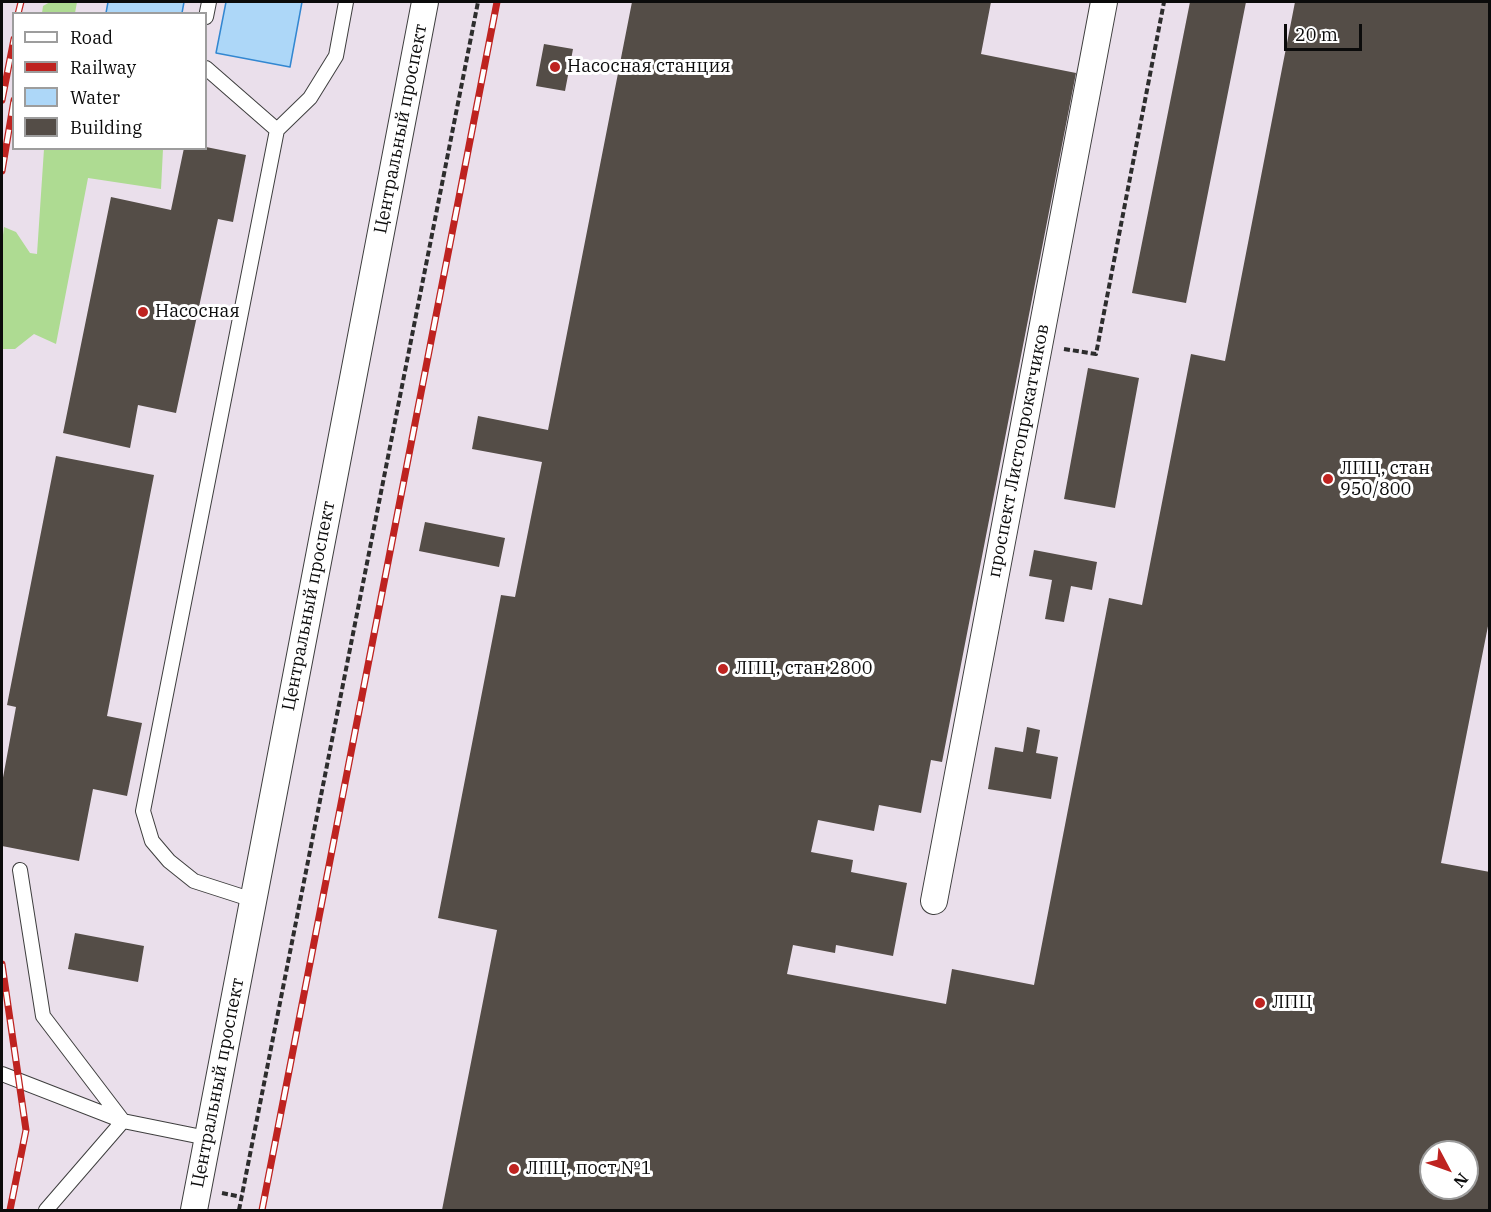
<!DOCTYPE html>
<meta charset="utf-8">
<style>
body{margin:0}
#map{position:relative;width:1491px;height:1212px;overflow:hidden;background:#fffcea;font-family:"IBM Plex Serif",serif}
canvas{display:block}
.frame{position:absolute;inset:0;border:3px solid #0b0b0b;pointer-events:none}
.legend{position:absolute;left:12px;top:12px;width:195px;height:138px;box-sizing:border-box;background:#fff;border:2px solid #9d9d9d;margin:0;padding:8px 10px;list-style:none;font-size:18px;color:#0b0b0b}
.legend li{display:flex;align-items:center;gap:12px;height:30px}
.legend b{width:30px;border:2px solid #9d9d9d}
.north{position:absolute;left:1419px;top:1140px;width:60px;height:60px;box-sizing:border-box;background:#fff;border:2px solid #9d9d9d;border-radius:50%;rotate:131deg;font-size:16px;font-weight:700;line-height:24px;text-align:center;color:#0b0b0b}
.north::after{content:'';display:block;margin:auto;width:21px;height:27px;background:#be2320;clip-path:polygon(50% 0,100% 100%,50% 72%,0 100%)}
.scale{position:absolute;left:1284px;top:24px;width:78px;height:27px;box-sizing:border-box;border:3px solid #0b0b0b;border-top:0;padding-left:8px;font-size:18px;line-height:21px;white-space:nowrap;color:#0b0b0b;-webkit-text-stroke:4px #fff;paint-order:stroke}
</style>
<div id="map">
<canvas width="1491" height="1212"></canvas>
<div class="frame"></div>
<ul class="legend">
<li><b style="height:8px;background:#fff"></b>Road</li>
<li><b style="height:8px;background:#be2320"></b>Railway</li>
<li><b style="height:16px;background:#add7f8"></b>Water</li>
<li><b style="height:16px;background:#544d47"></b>Building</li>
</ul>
<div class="north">N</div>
<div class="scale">20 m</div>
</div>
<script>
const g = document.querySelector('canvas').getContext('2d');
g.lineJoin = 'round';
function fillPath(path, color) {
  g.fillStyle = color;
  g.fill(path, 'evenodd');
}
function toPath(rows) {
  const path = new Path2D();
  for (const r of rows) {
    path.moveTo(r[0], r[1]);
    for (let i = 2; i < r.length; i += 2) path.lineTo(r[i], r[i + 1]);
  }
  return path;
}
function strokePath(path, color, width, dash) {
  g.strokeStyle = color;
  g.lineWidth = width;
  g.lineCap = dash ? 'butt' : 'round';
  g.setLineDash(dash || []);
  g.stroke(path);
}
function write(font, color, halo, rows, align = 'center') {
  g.font = font + ' "IBM Plex Serif",serif';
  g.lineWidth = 6;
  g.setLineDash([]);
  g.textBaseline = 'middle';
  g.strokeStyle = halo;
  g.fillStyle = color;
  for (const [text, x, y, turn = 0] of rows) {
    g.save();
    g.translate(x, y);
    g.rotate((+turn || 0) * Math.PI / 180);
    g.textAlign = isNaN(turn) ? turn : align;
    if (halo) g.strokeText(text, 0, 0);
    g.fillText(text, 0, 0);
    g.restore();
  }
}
fillPath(toPath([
 [2,2,1489,2,1489,1210,2,1210],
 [14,14,206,14,206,148,14,148],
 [1431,1152,1467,1152,1467,1188,1431,1188]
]), '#eadfeb');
fillPath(toPath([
 [50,2,77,2,75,13,42,13,43,6],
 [44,149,163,149,161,189,88,178,56,344,34,334,15,349,2,349,2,243,4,227,16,232,30,253,37,254]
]), '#aedb92');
const water = toPath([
 [108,2,184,2,182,13,106,13,108,2],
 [226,2,302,2,290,67,216,53,226,2]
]);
fillPath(water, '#add7f8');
strokePath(water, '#3287d1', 1.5);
fillPath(toPath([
 [632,2,991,2,981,54,1076,73,942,762,931,760,921,813,879,805,874,831,818,820,811,852,853,860,851,872,907,883,893,956,836,945,835,953,793,945,787,974,946,1004,952,969,1034,985,1109,598,1142,605,1191,354,1225,361,1295,2,1490,2,1490,616,1441,863,1490,872,1490,1210,442,1210,497,930,438,918,501,595,515,597,542,462,472,449,478,416,548,430],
 [1431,1152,1467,1152,1467,1188,1431,1188],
 [1190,2,1246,2,1186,303,1132,293],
 [544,44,573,49,565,91,536,86],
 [206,147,246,155,233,222,218,219,176,413,138,405,130,448,63,433,111,197,171,210,184,148],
 [1088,368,1139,378,1115,508,1064,499],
 [56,456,154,475,107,716,142,723,127,796,93,789,79,861,2,846,2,783,16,707,7,705],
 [425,522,505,538,499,567,419,551],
 [1034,550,1097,562,1092,590,1071,586,1064,622,1045,619,1052,580,1029,576],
 [1027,727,1040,730,1036,753,1058,757,1051,799,988,789,995,747,1023,752],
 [75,933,144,946,138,982,68,969]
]), '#544d47');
const service = toPath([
 [206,17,209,2],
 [206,68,277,130],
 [20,870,43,1016,123,1121,207,1138],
 [253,900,194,881,169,861,152,841,143,811,277,130,310,98,336,56,346,2],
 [2,1074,123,1121,46,1210]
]);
const minor = toPath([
 [934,901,1104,2],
 [194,1210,425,2]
]);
strokePath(service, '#3e3e3e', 16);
strokePath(minor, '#3e3e3e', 28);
strokePath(toPath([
 [1064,349,1096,354,1164,2],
 [222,1193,242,1197],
 [239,1210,478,2]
]), '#2d2d2d', 4, [6, 3]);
strokePath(service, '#fff', 14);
strokePath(minor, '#fff', 26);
const rail = toPath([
 [18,14,21,2],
 [2,100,14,39],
 [2,171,14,100],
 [2,964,26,1130,10,1210],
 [262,1210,497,2]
]);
strokePath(rail, '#be2320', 7);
strokePath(rail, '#fff', 4.5, [14]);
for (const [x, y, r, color] of [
 [555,67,6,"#be2320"],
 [143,312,6,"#be2320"],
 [1328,479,6,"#be2320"],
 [723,669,6,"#be2320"],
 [1260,1003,6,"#be2320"],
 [514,1169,6,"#be2320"]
]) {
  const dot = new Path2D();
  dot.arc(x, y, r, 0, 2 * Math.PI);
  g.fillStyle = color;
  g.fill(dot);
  strokePath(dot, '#fff', 2);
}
write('18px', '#0b0b0b', '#fff', [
 ["Насосная станция",567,67],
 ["Насосная",155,312],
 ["ЛПЦ, стан",1340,469],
 ["950/800",1340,490],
 ["ЛПЦ, стан 2800",735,669],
 ["ЛПЦ",1272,1003],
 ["ЛПЦ, пост №1",526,1169]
], 'left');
write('18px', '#0b0b0b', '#fff', [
 ["Центральный проспект",401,129,-79],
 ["проспект Листопрокатчиков",1019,451,-79],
 ["Центральный проспект",309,606,-79],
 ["Центральный проспект",218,1083,-79]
]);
</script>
